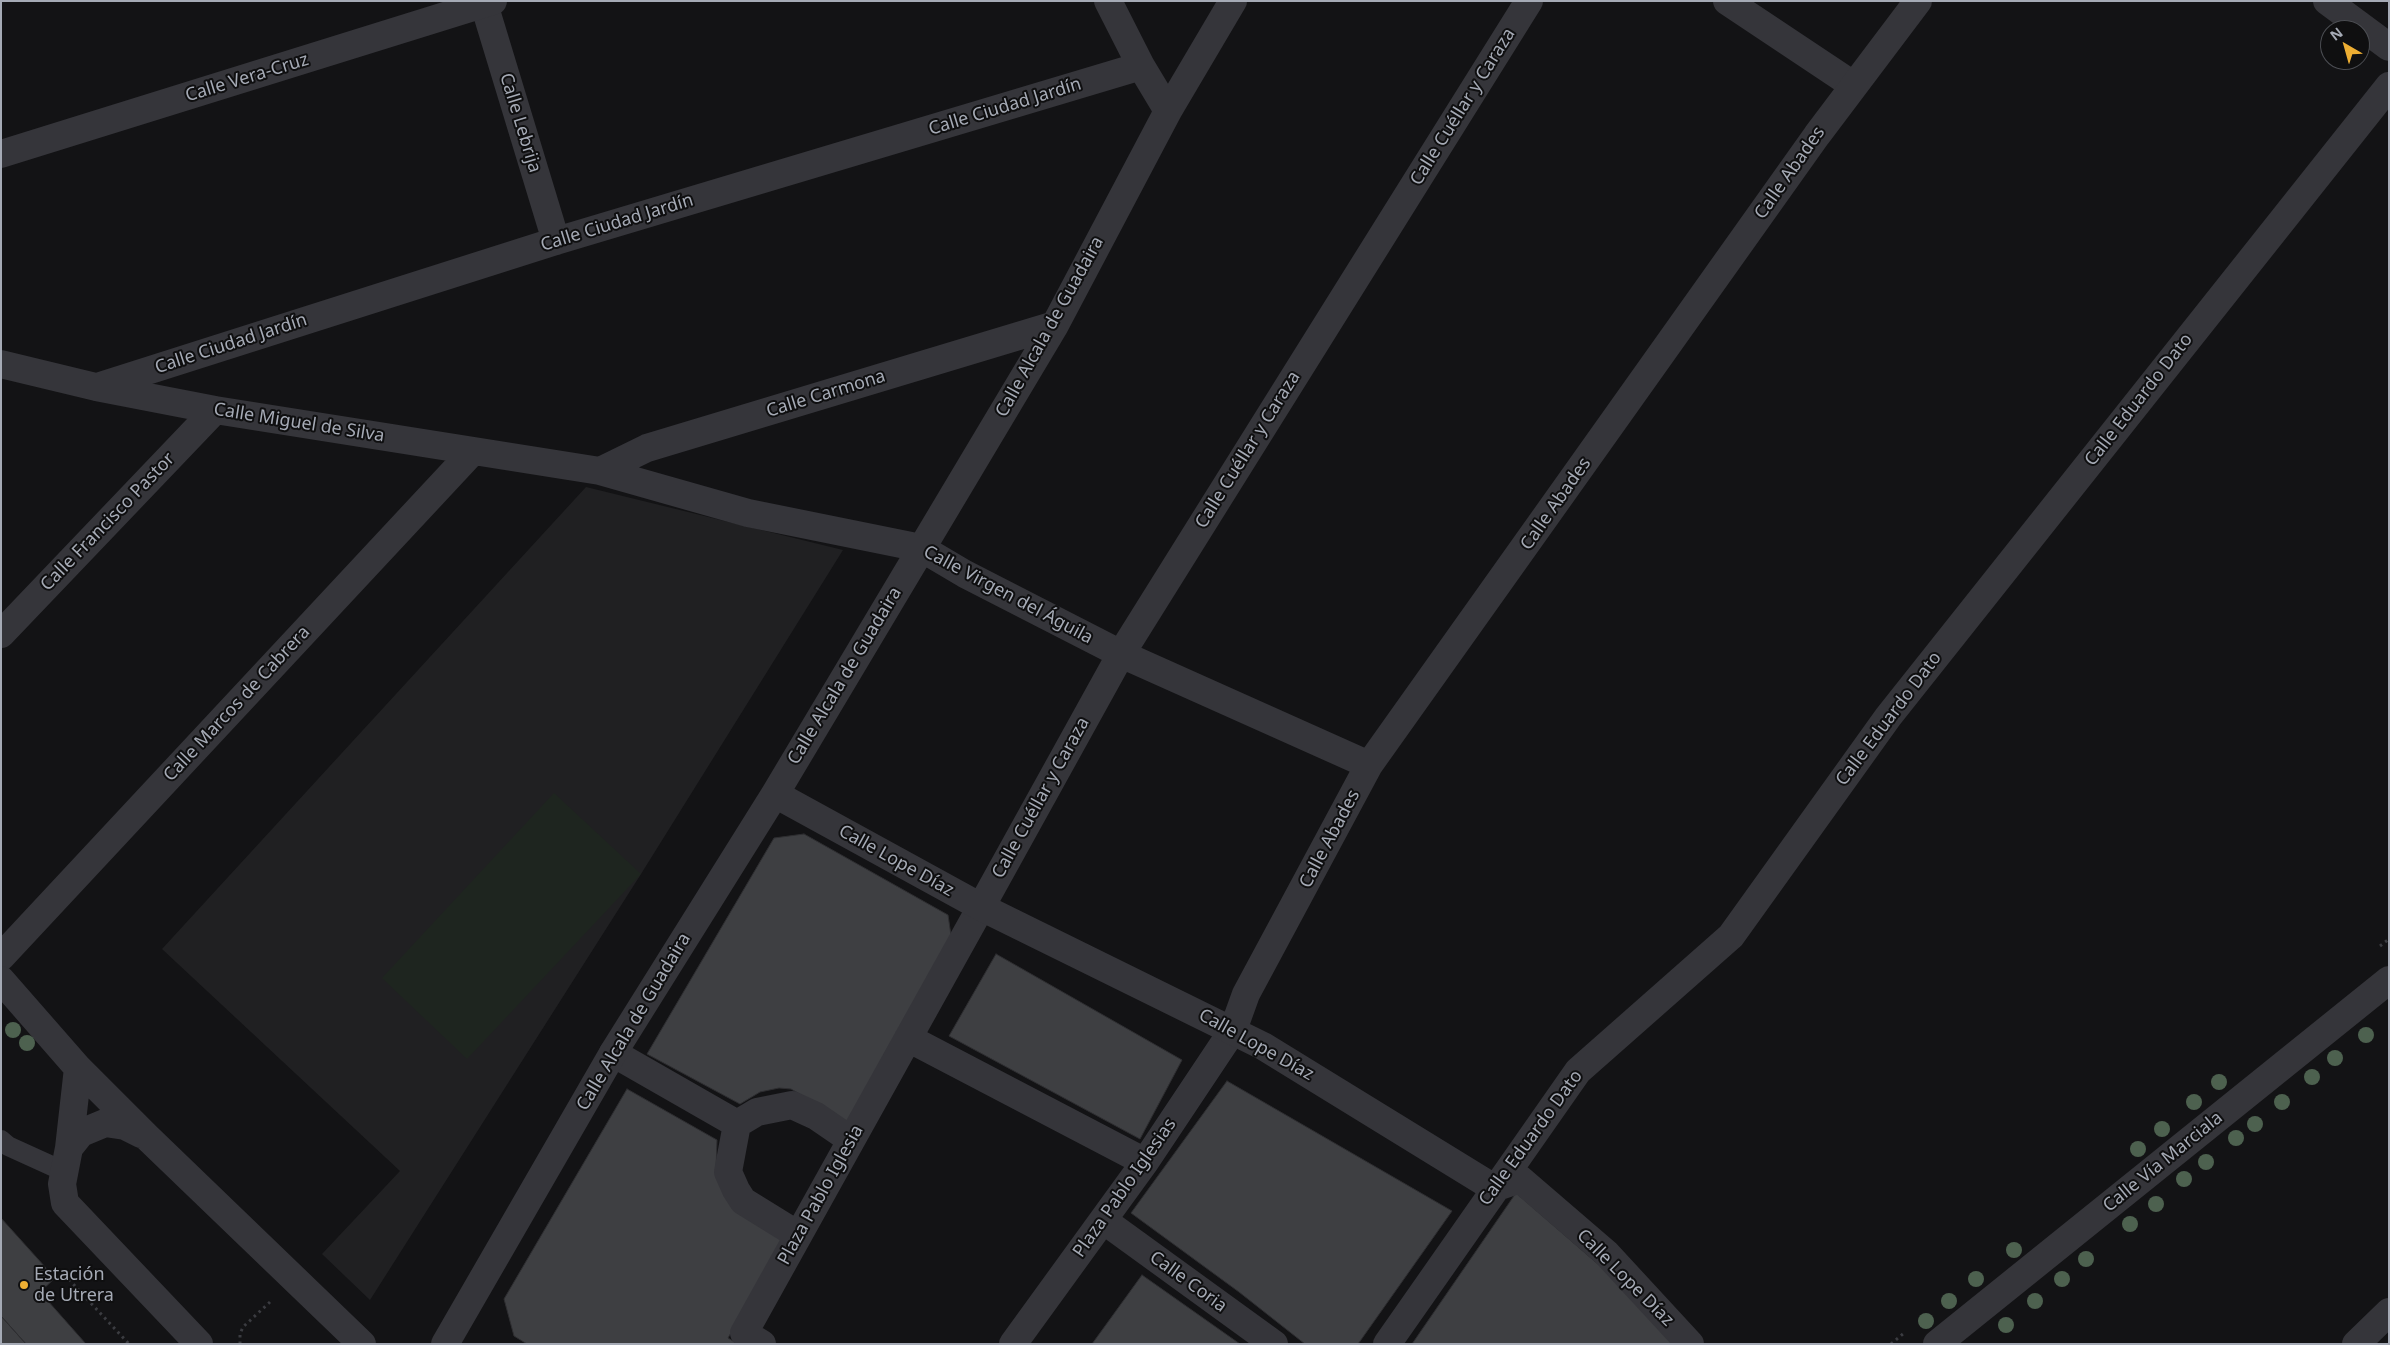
<!DOCTYPE html>
<meta charset="utf-8">
<style>
body{margin:0}
#map{position:relative;width:2390px;height:1345px;overflow:hidden;background:#131315;font-family:"Noto Sans",sans-serif}
canvas{display:block}
.frame{position:absolute;inset:0;border:2px solid #a5aab5;pointer-events:none}
.north{position:absolute;left:2320px;top:20px;width:50px;height:50px;box-sizing:border-box;background:#0f0f10;border:1px solid #4b4d52;border-radius:50%;rotate:322deg;font-size:14px;font-weight:700;line-height:20px;text-align:center;color:#a5aab5}
.north::after{content:'';display:block;margin:auto;width:18px;height:22px;background:#edae33;clip-path:polygon(50% 0,100% 100%,50% 72%,0 100%)}
</style>
<div id="map">
<canvas width="2390" height="1345"></canvas>
<div class="frame"></div>
<div class="north">N</div>
</div>
<script>
const g = document.querySelector('canvas').getContext('2d');
g.lineJoin = 'round';
function fillPath(path, color) {
  g.fillStyle = color;
  g.fill(path, 'evenodd');
}
function toPath(rows) {
  const path = new Path2D();
  for (const r of rows) {
    path.moveTo(r[0], r[1]);
    for (let i = 2; i < r.length; i += 2) path.lineTo(r[i], r[i + 1]);
  }
  return path;
}
function strokePath(path, color, width, dash) {
  g.strokeStyle = color;
  g.lineWidth = width;
  g.lineCap = dash ? 'butt' : 'round';
  g.setLineDash(dash || []);
  g.stroke(path);
}
function write(font, color, halo, rows, align = 'center') {
  g.font = font + ' "Noto Sans",sans-serif';
  g.lineWidth = 4;
  g.setLineDash([]);
  g.textBaseline = 'middle';
  g.strokeStyle = halo;
  g.fillStyle = color;
  for (const [text, x, y, turn = 0] of rows) {
    g.save();
    g.translate(x, y);
    g.rotate((+turn || 0) * Math.PI / 180);
    g.textAlign = isNaN(turn) ? turn : align;
    if (halo) g.strokeText(text, 0, 0);
    g.fillText(text, 0, 0);
    g.restore();
  }
}
fillPath(toPath([
 [586,487,843,550,641,874,370,1300,322,1254,400,1171,162,949]
]), '#202022');
fillPath(toPath([
 [554,793,641,874,467,1059,382,978]
]), '#1e251f');
const building = toPath([
 [804,834,948,915,953,949,851,1124,791,1089,779,1088,760,1092,740,1104,647,1054,774,838,804,834],
 [996,954,1182,1060,1140,1139,949,1036,996,954],
 [1227,1081,1452,1211,1358,1344,1305,1344,1239,1292,1131,1213,1227,1081],
 [627,1089,717,1140,716,1170,789,1232,728,1338,738,1344,527,1344,514,1336,504,1299,627,1089],
 [1516,1193,1614,1278,1674,1344,1412,1344,1516,1193],
 [1,1218,55,1278,40,1292,86,1344,26,1344,1,1316,1,1218],
 [1142,1275,1240,1344,1092,1344,1142,1275],
 [1,1316,26,1344,1,1344,1,1316]
]);
fillPath(building, '#3e3f42');
strokePath(building, '#2e2e31', 1);
strokePath(toPath([
 [2380,946,2389,939],
 [60,1270,129,1344],
 [240,1344,240,1334,243,1327,270,1302],
 [1891,1344,1904,1333]
]), '#3b3c41', 3, [2.5, 4]);
strokePath(toPath([
 [1,1140,8,1146,63,1171]
]), '#35353a', 20);
strokePath(toPath([
 [1727,1,1853,85],
 [908,1038,1145,1162],
 [613,1053,737,1124,728,1172,736,1190,743,1201,798,1235],
 [737,1124,757,1112,792,1105,816,1116,851,1140],
 [1103,1220,1274,1344],
 [762,1344,744,1333,981,907],
 [1013,1344,1145,1162,1233,1030]
]), '#35353a', 28);
strokePath(toPath([
 [1108,1,1141,66,1168,111],
 [484,4,556,241],
 [1,364,96,387,215,410,600,471,748,513,921,548,965,574,1121,654,1369,765],
 [100,386,556,241,1141,66],
 [600,471,647,448,1055,325],
 [1,634,215,410],
 [775,794,981,907,1263,1046,1494,1188,1520,1179,1606,1253,1690,1344],
 [981,907,1121,654,1529,1],
 [1,957,473,451],
 [1233,1030,1246,994,1369,765,1817,135,1918,1],
 [445,1344,613,1053,775,794,1055,325,1168,111,1233,1],
 [1387,1344,1578,1071,1731,936,1888,717,2389,86],
 [2356,1344,2389,1312]
]), '#35353a', 28);
strokePath(toPath([
 [2327,1,2389,47],
 [1,154,493,1],
 [1,980,78,1068,147,1137,362,1344],
 [78,1068,69,1148,62,1184,65,1203,199,1344],
 [69,1148,81,1133,105,1123,125,1126,141,1134],
 [1937,1344,2389,980]
]), '#35353a', 28);
g.fillStyle = '#4d614f';
for (const [x, y] of [
 [13,1030],
 [2366,1035],
 [27,1043],
 [2335,1058],
 [2312,1077],
 [2219,1082],
 [2194,1102],
 [2282,1102],
 [2255,1124],
 [2162,1129],
 [2236,1138],
 [2138,1149],
 [2206,1162],
 [2184,1179],
 [2156,1204],
 [2130,1224],
 [2014,1250],
 [2086,1259],
 [1976,1279],
 [2062,1279],
 [1949,1301],
 [2035,1301],
 [1926,1321],
 [2006,1325]
]) {
  g.beginPath();
  g.arc(x, y, 8, 0, 2 * Math.PI);
  g.fill();
}
for (const [x, y, r, color] of [
 [24,1285,5,"#edae33"]
]) {
  const dot = new Path2D();
  dot.arc(x, y, r, 0, 2 * Math.PI);
  g.fillStyle = color;
  g.fill(dot);
  strokePath(dot, '#0f0f10', 2);
}
write('18px', '#a5aab5', '#0f0f10', [
 ["Calle Vera-Cruz",247,78,-17],
 ["Calle Ciudad Jardín",1005,107,-17],
 ["Calle Cuéllar y Caraza",1463,107,-58],
 ["Calle Lebrija",520,123,73],
 ["Calle Abades",1790,173,-55],
 ["Calle Ciudad Jardín",617,223,-17],
 ["Calle Alcala de Guadaira",1050,327,-61],
 ["Calle Ciudad Jardín",231,344,-18],
 ["Calle Carmona",826,394,-17],
 ["Calle Eduardo Dato",2139,400,-52],
 ["Calle Miguel de Silva",299,423,9],
 ["Calle Cuéllar y Caraza",1248,450,-58],
 ["Calle Abades",1556,504,-55],
 ["Calle Francisco Pastor",108,522,-46],
 ["Calle Virgen del Águila",1008,595,28],
 ["Calle Alcala de Guadaira",845,676,-59],
 ["Calle Marcos de Cabrera",237,704,-47],
 ["Calle Eduardo Dato",1889,719,-53],
 ["Calle Cuéllar y Caraza",1041,798,-61],
 ["Calle Abades",1330,839,-62],
 ["Calle Lope Díaz",896,861,29],
 ["Calle Alcala de Guadaira",634,1022,-59],
 ["Calle Lope Díaz",1256,1045,29],
 ["Calle Eduardo Dato",1531,1138,-54],
 ["Calle Vía Marciala",2163,1162,-39],
 ["Plaza Pablo Iglesias",1125,1188,-55],
 ["Plaza Pablo Iglesia",821,1195,-61],
 ["Calle Lope Díaz",1625,1278,45],
 ["Calle Coria",1188,1282,36]
]);
write('18px', '#a5aab5', '#0f0f10', [
 ["Estación",34,1275],
 ["de Utrera",34,1296]
], 'left');
</script>
